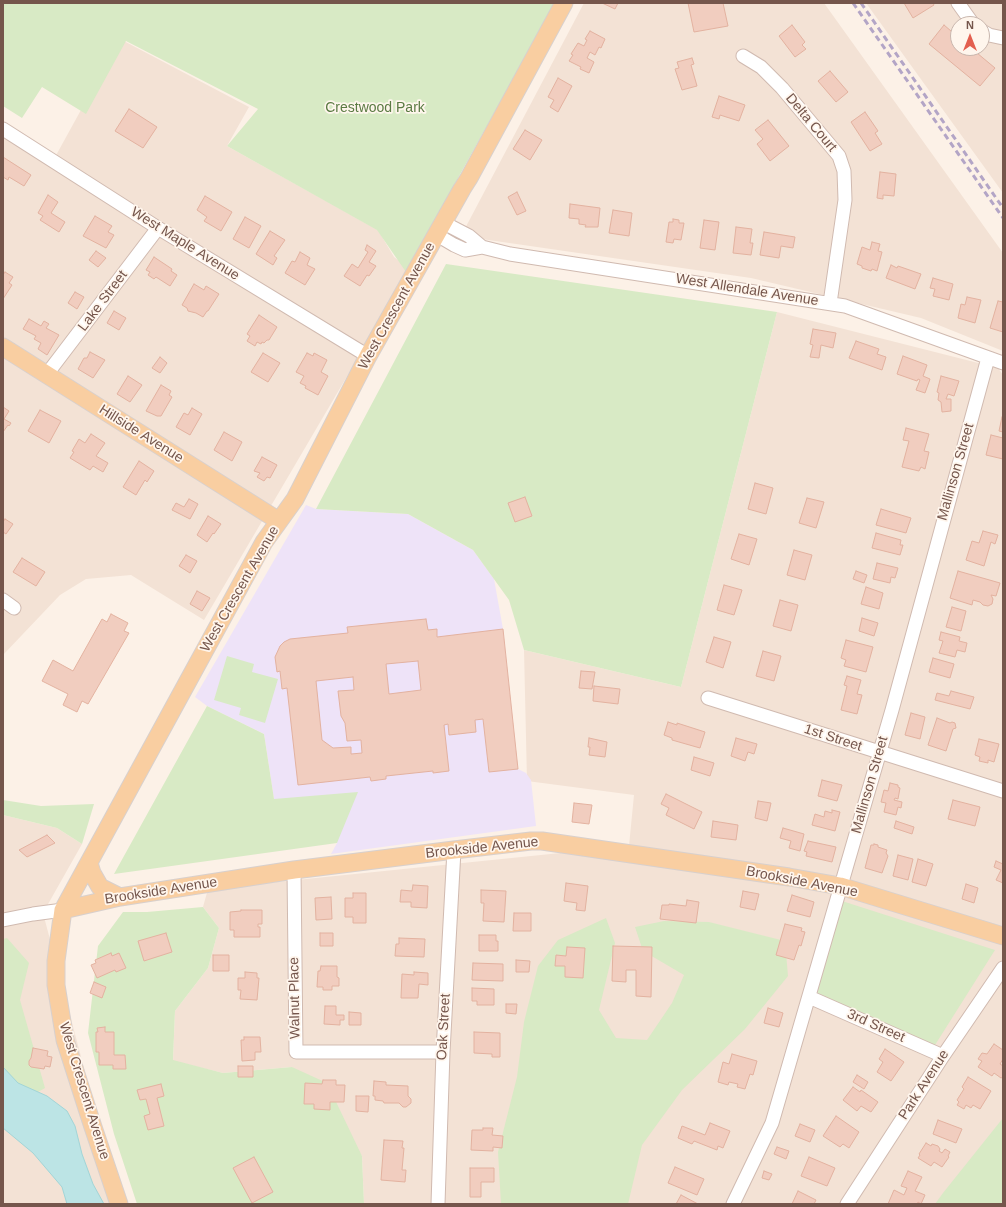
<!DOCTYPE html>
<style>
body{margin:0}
#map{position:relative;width:1006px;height:1207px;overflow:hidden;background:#fcf1e7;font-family:Helvetica,sans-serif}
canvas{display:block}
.frame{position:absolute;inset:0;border:4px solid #75564c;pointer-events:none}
.north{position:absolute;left:950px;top:16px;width:40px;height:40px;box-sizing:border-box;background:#fff6ed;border:1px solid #c8b6ad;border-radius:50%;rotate:0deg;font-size:11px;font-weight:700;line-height:16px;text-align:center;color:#75564c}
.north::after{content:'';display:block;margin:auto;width:14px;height:18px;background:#e35f4f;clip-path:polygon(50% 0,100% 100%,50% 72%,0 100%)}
</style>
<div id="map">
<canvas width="1006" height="1207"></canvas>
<div class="frame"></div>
<div class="north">N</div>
</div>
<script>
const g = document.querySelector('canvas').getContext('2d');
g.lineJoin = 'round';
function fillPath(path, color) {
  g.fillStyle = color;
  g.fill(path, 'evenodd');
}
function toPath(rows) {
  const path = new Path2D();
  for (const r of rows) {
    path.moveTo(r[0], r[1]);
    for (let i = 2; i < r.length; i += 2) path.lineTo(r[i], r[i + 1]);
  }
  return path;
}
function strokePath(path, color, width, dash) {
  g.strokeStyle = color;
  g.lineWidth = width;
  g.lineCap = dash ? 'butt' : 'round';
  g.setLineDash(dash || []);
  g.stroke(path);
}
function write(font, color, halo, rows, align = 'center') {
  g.font = font + ' Helvetica,sans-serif';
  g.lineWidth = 3.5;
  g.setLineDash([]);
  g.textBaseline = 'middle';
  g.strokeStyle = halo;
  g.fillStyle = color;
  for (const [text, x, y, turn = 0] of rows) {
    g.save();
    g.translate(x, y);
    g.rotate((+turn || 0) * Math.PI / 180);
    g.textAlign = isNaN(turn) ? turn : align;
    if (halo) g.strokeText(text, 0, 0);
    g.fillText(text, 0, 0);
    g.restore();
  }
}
fillPath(toPath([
 [584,3,824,3,1003,253,1003,351,921,318,751,278,461,236],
 [866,3,1003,3,1003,193],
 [958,24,982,24,982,48,958,48],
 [120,39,249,107,227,146,378,230,394,257,410,269,204,620,131,575,86,579,60,595,3,655,3,127,54,159],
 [777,312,998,368,1003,375,1003,1204,364,1204,362,1156,292,1067,223,1073,173,1061,175,1011,208,968,219,928,203,907,208,889,629,846,634,795,527,781,524,650,681,687],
 [3,815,57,828,82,844,43,913,120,1204,3,1204]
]), '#f3e2d5');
fillPath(toPath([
 [306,505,316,509,408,514,473,550,494,579,503,629,518,769,526,773,531,780,536,826,331,854,337,843,274,799,264,734,207,706,195,697]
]), '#eee3f8');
fillPath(toPath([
 [3,3,555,3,406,272,377,230,227,146,258,109,126,41,86,114,42,87,22,118,3,106],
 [446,264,777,312,681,687,524,650,509,600,473,550,408,514,316,509],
 [227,656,254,664,252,672,278,679,265,723,239,715,241,708,214,700],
 [207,706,264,734,274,799,358,792,337,843,114,874],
 [3,800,41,806,94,804,82,844,57,828,3,815],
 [842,901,995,950,935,1045,816,995],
 [203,907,219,928,208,968,175,1011,173,1060,223,1073,292,1067,327,1083,362,1156,364,1204,137,1204,114,1134,88,1033,98,946,123,912,147,912],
 [606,918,615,943,599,1010,616,1038,647,1040,672,1003,684,975,643,951,635,927,664,921,709,922,785,941,788,976,745,1029,682,1090,642,1145,628,1204,501,1204,498,1152,517,1077,524,1022,538,966,558,940],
 [7,938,29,963,20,1000,45,1088,3,1112,3,939],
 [1003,1118,1003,1204,935,1204,943,1193]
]), '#d8eac5');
const water = toPath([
 [3,1067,18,1083,47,1096,67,1111,75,1126,82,1154,93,1184,104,1204,67,1204,62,1187,33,1153,3,1128,3,1067]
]);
fillPath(water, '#bce4e5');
strokePath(water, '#a2d5d7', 1);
const building = toPath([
 [602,3,618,3,615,9,602,3],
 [688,3,723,3,728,26,694,32,688,3],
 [904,3,933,3,934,5,913,18,904,3],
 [792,25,805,42,802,45,806,49,795,57,779,36,792,25],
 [944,25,958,37,958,48,971,48,995,68,980,86,929,44,944,25],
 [590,31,605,39,601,48,599,47,595,55,590,52,587,58,594,62,589,73,580,69,581,67,569,61,573,55,571,54,578,43,584,46,587,40,585,39,590,31],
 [692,58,694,64,691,65,697,86,682,90,675,69,679,68,677,62,692,58],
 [830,71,848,92,836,102,818,81,830,71],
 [558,78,572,86,558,112,550,107,554,100,548,97,558,78],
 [719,96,745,105,739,121,720,115,719,119,712,117,719,96],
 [129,109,157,127,143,148,115,131,129,109],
 [865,112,878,131,875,133,882,144,870,151,851,122,865,112],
 [768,120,789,146,770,161,757,144,763,139,755,130,768,120],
 [525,130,542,140,530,160,513,149,525,130],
 [3,157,31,175,24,186,9,177,8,180,3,177,3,157],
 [880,172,896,174,894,196,883,195,883,199,877,198,880,172],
 [517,192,526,211,517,215,508,197,517,192],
 [48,195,58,202,51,213,65,222,59,232,40,220,43,216,38,213,48,195],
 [205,196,232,212,221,231,204,221,207,217,197,210,205,196],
 [570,204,600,208,598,227,585,227,586,225,579,224,579,219,569,218,570,204],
 [613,210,632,213,629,236,609,233,613,210],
 [95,216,112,226,108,232,114,235,106,248,83,236,95,216],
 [245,217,261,226,249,248,233,239,245,217],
 [673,219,679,220,679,223,684,223,681,240,674,239,673,243,666,242,669,222,673,222,673,219],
 [704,220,719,222,715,250,700,248,704,220],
 [736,227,752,229,750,243,753,243,751,255,733,253,736,227],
 [270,231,285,240,274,256,277,258,273,265,256,254,270,231],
 [764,232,795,237,793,248,781,246,779,258,760,255,764,232],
 [872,242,880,244,878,251,882,252,877,271,872,269,871,271,862,268,862,266,857,264,862,247,870,250,872,242],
 [367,245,376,251,369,262,376,266,369,276,367,275,360,286,344,276,352,264,358,268,368,252,365,250,367,245],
 [96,251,106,258,98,267,89,260,96,251],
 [300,252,310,258,307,265,315,269,305,285,285,273,292,261,295,262,300,252],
 [154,257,172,269,171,271,177,275,170,286,156,277,154,279,148,275,150,272,146,270,154,257],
 [891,265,897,268,898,266,921,274,915,289,886,278,891,265],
 [5,272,13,277,9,283,12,285,3,299,3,275,5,272],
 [933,278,953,284,949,300,933,296,935,289,930,288,933,278],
 [194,284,204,290,206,286,219,294,208,311,207,311,203,317,196,313,188,311,187,308,182,305,194,284],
 [75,292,84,297,77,309,68,303,75,292],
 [967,297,981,300,975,323,958,318,961,304,965,305,967,297],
 [998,301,1003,302,1003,332,990,328,998,301],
 [114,311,126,318,119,330,107,323,114,311],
 [259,315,277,327,269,340,267,340,264,343,262,342,261,344,257,342,255,346,247,341,250,336,247,334,259,315],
 [29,319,41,326,44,321,49,324,46,328,59,335,47,355,38,349,41,343,34,339,36,336,23,329,29,319],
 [813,329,836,333,833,348,821,345,819,358,810,357,813,345,810,344,813,329],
 [856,341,879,349,877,354,886,357,882,370,849,358,856,341],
 [90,352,105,360,93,378,78,369,84,358,87,358,90,352],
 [263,353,280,363,268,382,251,372,263,353],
 [307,353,313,356,314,353,327,360,321,372,328,376,318,395,305,388,306,386,300,383,304,376,296,372,307,353],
 [903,356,927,365,923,376,930,379,925,393,916,390,920,380,918,379,917,381,897,374,903,356],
 [160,357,167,363,160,373,152,368,160,357],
 [128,376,142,385,130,402,117,394,128,376],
 [941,376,959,381,954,396,948,394,946,399,951,399,951,411,942,412,941,402,938,400,939,393,937,392,941,376],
 [161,385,171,391,169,395,172,397,161,416,157,416,146,411,161,385],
 [3,407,9,411,4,419,11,423,9,426,8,425,3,432,3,407],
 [192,408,202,414,190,435,176,427,184,413,188,415,192,408],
 [40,410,61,421,49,443,28,431,40,410],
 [1002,417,1003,417,1003,432,999,431,1002,417],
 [906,428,929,434,924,451,929,452,925,469,921,467,919,471,902,467,909,441,903,440,906,428],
 [224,432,242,442,232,461,214,450,224,432],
 [91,434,105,443,96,456,108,463,103,472,93,466,90,470,70,458,74,452,72,451,79,439,85,443,91,434],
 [991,435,1003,438,1003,459,986,455,991,435],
 [262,457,277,465,270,478,267,477,264,481,257,477,260,473,254,471,262,457],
 [139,461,154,471,147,482,145,480,136,495,123,487,139,461],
 [755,483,773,488,766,514,748,509,755,483],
 [525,497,532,516,515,522,508,503,525,497],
 [807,498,824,502,816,528,799,523,807,498],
 [189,499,198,504,190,519,172,510,176,503,184,507,189,499],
 [881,509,911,518,906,533,876,525,881,509],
 [208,516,221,524,214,534,213,533,207,542,197,535,208,516],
 [5,519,13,524,6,534,3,532,3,522,5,519],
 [983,531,998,535,995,544,991,542,984,566,966,560,972,541,979,543,983,531],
 [876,533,901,540,900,545,903,545,900,555,872,548,876,533],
 [739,534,757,539,749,565,731,559,739,534],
 [794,550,812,555,805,580,787,575,794,550],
 [186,555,197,561,190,573,179,566,186,555],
 [22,558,45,572,36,586,13,572,22,558],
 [877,563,898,568,895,578,891,577,890,583,873,579,877,563],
 [856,571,867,575,864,583,853,579,856,571],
 [958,571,1000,583,996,596,991,595,993,599,992,604,988,606,983,605,980,602,973,600,972,605,950,598,958,571],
 [724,585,742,590,734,615,717,610,724,585],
 [866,587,883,593,879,609,861,604,866,587],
 [197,591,210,598,202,611,190,604,197,591],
 [780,600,798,605,791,631,773,626,780,600],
 [952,607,966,611,961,631,946,627,952,607],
 [111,614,128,623,124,631,129,633,88,704,82,701,77,712,63,705,68,694,42,681,53,660,73,671,102,619,107,622,111,614],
 [862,618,878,623,874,636,859,631,862,618],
 [426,619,428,630,437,629,437,637,503,629,518,769,489,772,483,719,475,720,476,732,449,735,448,724,444,725,449,771,433,773,433,771,386,776,386,779,371,781,370,777,298,785,287,688,282,689,280,671,277,672,275,657,280,646,284,642,290,639,348,633,347,627,426,619],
 [418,661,421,690,389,694,386,664,418,661],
 [353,677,354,690,338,691,341,716,345,723,347,741,361,740,362,753,351,754,351,747,333,748,322,740,316,681,353,677],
 [941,632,960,637,959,641,967,643,965,652,957,650,955,657,939,653,943,641,939,640,941,632],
 [714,637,731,642,723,668,706,662,714,637],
 [846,640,873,647,866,672,844,666,846,660,841,658,846,640],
 [763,651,781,656,774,681,756,676,763,651],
 [933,658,954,664,950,678,929,672,933,658],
 [581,671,595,672,592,689,579,688,581,671],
 [847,676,861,680,857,694,862,695,857,714,841,710,847,686,844,685,847,676],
 [594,686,620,689,618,704,593,701,594,686],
 [951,691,974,697,970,709,935,700,937,693,949,696,951,691],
 [911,713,925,717,920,739,905,735,911,713],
 [937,718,950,723,952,722,955,723,956,728,953,729,946,751,928,745,937,718],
 [668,722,677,725,677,723,705,732,700,748,672,740,672,738,664,735,668,722],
 [589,738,607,742,605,757,589,755,590,747,588,747,589,738],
 [736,738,757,744,754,754,748,752,745,761,731,756,736,738],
 [979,739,999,744,994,762,988,760,988,763,979,761,980,757,975,755,979,739],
 [694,757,714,763,710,776,691,770,694,757],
 [822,780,842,785,837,801,818,796,822,780],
 [890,783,898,785,898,787,900,788,898,799,895,798,894,800,902,802,901,808,898,807,896,815,884,812,886,803,881,802,884,790,888,791,890,783],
 [666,794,702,812,694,829,666,815,669,808,661,804,666,794],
 [953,800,980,807,975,826,948,819,953,800],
 [758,801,771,803,767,821,755,818,758,801],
 [574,803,592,805,589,824,572,822,574,803],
 [832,810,840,812,835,831,812,825,815,814,824,817,825,811,832,813,832,810],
 [713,821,738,825,736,840,711,837,713,821],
 [896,821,914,827,912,834,894,828,896,821],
 [783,828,804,834,800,851,789,848,791,841,780,838,783,828],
 [47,835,55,843,27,857,19,850,47,835],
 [808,841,836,847,832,862,806,856,807,852,804,851,808,841],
 [874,844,878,845,878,847,887,850,886,853,888,856,882,873,865,868,871,845,874,845,874,844],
 [898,855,913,859,908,880,893,876,898,855],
 [918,859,933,864,926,886,912,882,918,859],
 [996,861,1003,864,1003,883,996,880,1001,870,994,867,996,861],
 [566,883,588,886,585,911,576,910,577,903,564,901,566,883],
 [966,884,978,888,974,903,962,899,966,884],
 [413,885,428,886,427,908,411,907,411,902,400,902,401,890,412,891,413,885],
 [481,890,506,891,504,922,483,921,484,903,481,903,481,890],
 [743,891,759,894,755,910,740,907,743,891],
 [353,893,366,893,366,923,353,923,353,917,345,917,345,898,353,898,353,893],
 [792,895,814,902,810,917,787,911,792,895],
 [331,897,332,919,316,920,315,898,331,897],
 [687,900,699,902,696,923,660,919,662,905,669,905,669,904,686,906,687,900],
 [241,910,262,910,262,924,258,924,258,927,260,927,260,937,234,937,234,930,230,930,230,912,241,911,241,910],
 [514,913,531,913,531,931,513,931,514,913],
 [785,924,802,928,801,931,805,932,801,946,799,945,794,960,776,955,785,924],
 [166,933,172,952,144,961,138,941,166,933],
 [320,933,333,933,333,946,320,946,320,933],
 [479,935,496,935,496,941,498,941,498,951,479,951,479,935],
 [399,938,425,939,424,957,395,956,396,944,399,944,399,938],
 [613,946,652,947,651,997,636,996,636,970,626,970,626,982,612,981,613,946],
 [567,947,585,948,583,978,565,977,565,966,555,966,556,955,566,956,567,947],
 [111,953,112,956,119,953,126,968,116,972,115,970,97,978,91,965,96,963,95,960,111,953],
 [213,955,229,955,229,971,213,971,213,955],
 [516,960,530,961,529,972,516,972,516,960],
 [473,963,503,964,503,981,472,980,473,963],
 [321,966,337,966,337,977,339,978,339,986,332,986,332,990,323,990,323,987,317,987,318,971,320,971,321,966],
 [245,972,257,973,257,978,259,978,257,1000,240,999,241,990,238,990,238,978,245,978,245,972],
 [414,972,428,973,428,985,419,984,418,998,401,998,402,974,414,975,414,972],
 [94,982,106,987,102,998,90,993,94,982],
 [472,988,494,989,494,1005,477,1005,477,1001,472,1001,472,988],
 [506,1004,517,1004,516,1014,506,1013,506,1004],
 [325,1006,336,1006,336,1015,344,1015,344,1020,340,1020,340,1025,324,1024,325,1006],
 [768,1008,783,1013,779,1027,764,1023,768,1008],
 [349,1012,361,1013,361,1025,349,1025,349,1012],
 [105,1027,105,1032,114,1032,114,1055,125,1055,126,1069,113,1069,113,1065,99,1065,99,1052,96,1052,96,1032,98,1032,97,1028,105,1027],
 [474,1032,500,1033,500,1057,492,1057,492,1054,474,1053,474,1032],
 [244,1037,260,1037,261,1052,255,1052,255,1060,242,1061,241,1040,244,1040,244,1037],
 [994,1044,1003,1050,1003,1059,1000,1064,1003,1066,1003,1077,1001,1078,994,1073,992,1076,978,1067,982,1061,978,1059,982,1053,987,1054,994,1044],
 [33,1048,48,1051,47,1056,52,1057,50,1067,45,1066,44,1069,31,1067,29,1065,29,1061,31,1058,33,1048],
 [885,1049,904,1062,891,1081,877,1072,883,1062,879,1059,885,1049],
 [732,1054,757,1061,753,1075,750,1074,745,1089,737,1087,738,1084,729,1082,728,1085,718,1082,723,1062,729,1064,732,1054],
 [238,1066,253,1066,253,1077,238,1077,238,1066],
 [857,1075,868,1082,864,1089,853,1082,857,1075],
 [968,1077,991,1091,980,1109,973,1105,971,1108,966,1105,964,1109,957,1105,959,1102,957,1100,964,1089,962,1087,968,1077],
 [323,1080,336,1080,336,1085,345,1085,344,1102,330,1102,330,1110,314,1109,314,1104,304,1104,305,1083,322,1084,323,1080],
 [374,1081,386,1082,386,1085,408,1086,408,1096,411,1099,411,1103,406,1107,403,1107,399,1103,384,1103,383,1101,375,1100,375,1096,373,1096,374,1081],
 [161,1084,164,1096,157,1098,164,1126,148,1130,144,1116,150,1114,146,1099,140,1100,137,1090,161,1084],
 [853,1087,860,1092,861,1090,878,1102,871,1112,861,1106,857,1111,843,1100,853,1087],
 [356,1096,369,1096,368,1112,356,1111,356,1096],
 [836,1116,859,1132,849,1148,843,1144,840,1147,823,1136,836,1116],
 [938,1120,962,1129,956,1143,933,1134,938,1120],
 [710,1123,730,1131,723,1148,718,1146,717,1150,694,1141,692,1144,678,1138,682,1126,705,1135,710,1123],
 [800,1124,815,1130,810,1142,795,1136,800,1124],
 [483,1128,493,1128,492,1135,503,1136,502,1148,493,1147,493,1151,471,1150,472,1130,483,1130,483,1128],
 [384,1140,403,1141,402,1148,404,1148,402,1170,406,1170,405,1182,381,1180,384,1140],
 [926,1143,931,1146,932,1144,938,1146,940,1149,939,1151,942,1153,945,1149,950,1152,948,1156,949,1157,942,1167,934,1162,931,1166,918,1158,920,1155,919,1154,926,1143],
 [777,1147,789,1151,786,1159,774,1154,777,1147],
 [254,1157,273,1192,252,1203,233,1168,254,1157],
 [809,1157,835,1168,827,1186,801,1176,809,1157],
 [675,1167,704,1179,697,1195,668,1183,675,1167],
 [470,1168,494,1168,494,1182,481,1182,481,1197,470,1197,470,1168],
 [764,1171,772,1174,769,1180,762,1178,764,1171],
 [908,1171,922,1177,915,1191,925,1195,921,1204,918,1202,917,1204,888,1204,894,1190,904,1195,907,1188,901,1186,908,1171],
 [798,1191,816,1200,814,1204,792,1204,798,1191],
 [681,1195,698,1204,676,1204,681,1195]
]);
fillPath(building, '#f1cdbf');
strokePath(building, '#e3b2a0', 1);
const minor = toPath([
 [958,3,973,24],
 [982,31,989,35,1003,38],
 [743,56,761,67,782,88,839,156,844,171,845,200,830,303],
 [3,129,158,228,368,356],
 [444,223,469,236,482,247,510,254,845,306,1003,363],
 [437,235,454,245,465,250,482,247],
 [47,374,158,228],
 [3,600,14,608],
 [708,698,1003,791],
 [294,870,296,1052,443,1052],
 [3,920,33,914,63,910],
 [809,997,943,1056],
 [438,1204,443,1052,454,850],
 [733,1204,772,1123,892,710,988,358],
 [847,1204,943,1056,1003,968]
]);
const major = toPath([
 [3,347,279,521],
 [89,863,92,873,100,887,120,897],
 [63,910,120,897,294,870,454,850,531,841,542,841,789,877,840,886,1003,936],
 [119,1204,93,1127,65,1040,56,985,56,961,63,910,264,542,295,499,368,356,462,189,469,178,564,3]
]);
strokePath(minor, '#d0bab0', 15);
strokePath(major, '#d8d0cd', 19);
strokePath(minor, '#fff', 13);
strokePath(major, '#f9cea1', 17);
strokePath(toPath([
 [853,3,1003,218],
 [861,3,1003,208]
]), '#b3a5c6', 3, [6, 4]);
write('14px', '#5b7b43', '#fff6ed', [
 ["Crestwood Park",375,108]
]);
write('14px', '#75564c', '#fff6ed', [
 ["Delta Court",811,123,50],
 ["West Maple Avenue",185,244,32],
 ["West Allendale Avenue",747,290,9],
 ["Lake Street",103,301,-53],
 ["West Crescent Avenue",397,306,-61],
 ["Hillside Avenue",141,434,32],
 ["Mallinson Street",956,472,-74],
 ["West Crescent Avenue",240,589,-60],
 ["1st Street",833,738,18],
 ["Mallinson Street",870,785,-74],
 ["Brookside Avenue",482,848,-6],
 ["Brookside Avenue",802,882,11],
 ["Brookside Avenue",161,891,-9],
 ["Walnut Place",295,998,-91],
 ["3rd Street",876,1026,24],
 ["Oak Street",444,1027,-87],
 ["Park Avenue",924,1085,-57],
 ["West Crescent Avenue",84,1091,73]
]);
</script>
